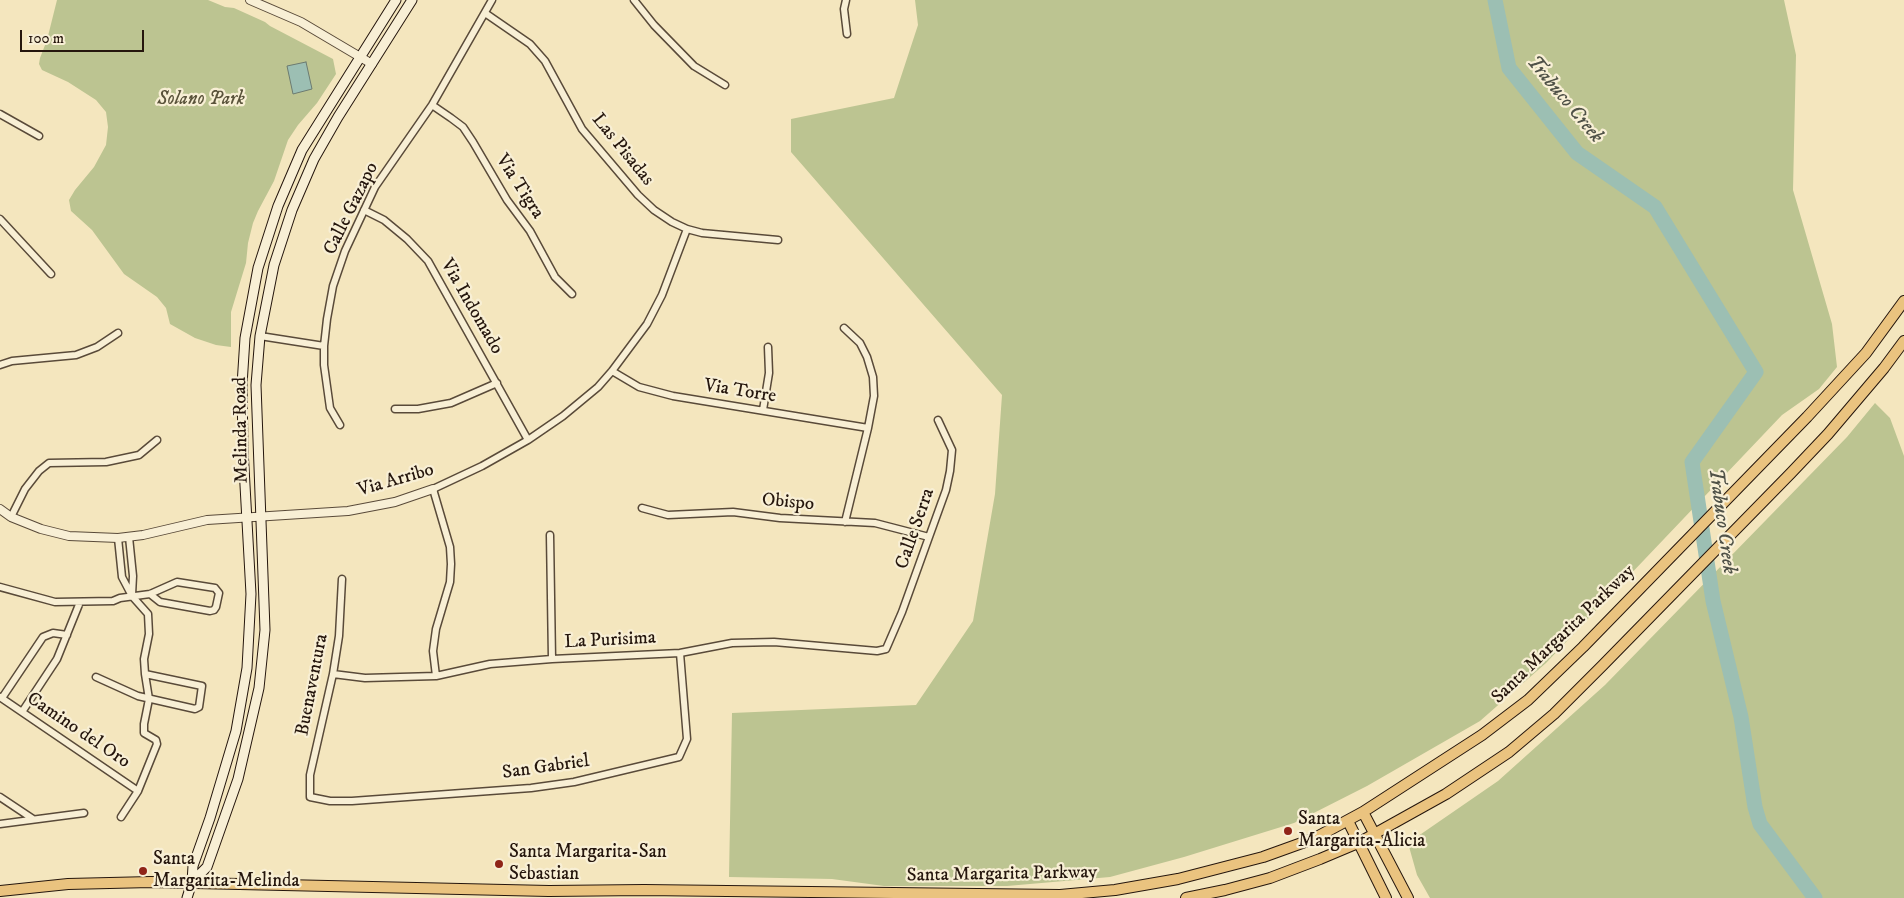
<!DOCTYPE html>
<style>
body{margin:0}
#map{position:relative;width:1904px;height:898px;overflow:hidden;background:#f4e6be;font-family:"IM FELL DW Pica",serif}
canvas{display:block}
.scale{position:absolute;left:20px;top:30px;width:124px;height:22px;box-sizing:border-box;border:2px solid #25160d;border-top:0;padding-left:6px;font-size:15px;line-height:18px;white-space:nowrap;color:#25160d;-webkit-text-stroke:4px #f8efd5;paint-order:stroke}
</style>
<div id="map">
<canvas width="1904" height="898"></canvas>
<div class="scale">100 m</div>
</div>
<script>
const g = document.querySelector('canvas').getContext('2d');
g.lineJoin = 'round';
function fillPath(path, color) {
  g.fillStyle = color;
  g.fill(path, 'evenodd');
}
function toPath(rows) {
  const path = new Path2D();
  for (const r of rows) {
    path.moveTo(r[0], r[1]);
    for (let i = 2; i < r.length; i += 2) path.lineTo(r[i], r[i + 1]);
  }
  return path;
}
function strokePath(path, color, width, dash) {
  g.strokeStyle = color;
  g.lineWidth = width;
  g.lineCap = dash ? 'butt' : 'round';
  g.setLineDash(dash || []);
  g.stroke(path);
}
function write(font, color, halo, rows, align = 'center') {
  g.font = font + ' "IM FELL DW Pica",serif';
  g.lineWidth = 4.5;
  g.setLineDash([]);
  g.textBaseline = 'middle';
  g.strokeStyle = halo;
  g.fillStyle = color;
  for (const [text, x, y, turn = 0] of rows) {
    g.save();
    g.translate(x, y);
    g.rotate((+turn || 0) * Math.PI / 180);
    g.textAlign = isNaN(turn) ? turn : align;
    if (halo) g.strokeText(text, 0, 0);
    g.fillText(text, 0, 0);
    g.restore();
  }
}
fillPath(toPath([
 [57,0,208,0,225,7,234,8,265,22,270,26,333,59,336,74,317,103,298,125,288,140,274,181,258,211,253,223,248,243,246,263,231,312,231,347,216,345,195,338,170,324,166,308,157,297,124,274,92,230,71,211,69,200,75,190,94,167,106,145,108,127,106,112,96,100,68,82,42,70,39,64,40,58,47,40],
 [915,0,1784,0,1796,55,1793,190,1832,324,1837,367,1819,389,1782,415,1546,663,1480,721,1367,786,1294,823,1184,857,1110,877,1007,886,884,886,832,879,729,877,732,713,916,705,973,621,995,494,1002,395,791,152,791,119,894,98,918,25],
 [1875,403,1890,418,1904,456,1904,898,1430,898,1417,875,1408,843,1498,781,1605,685,1847,437]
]), '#bcc491');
const water = toPath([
 [306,62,312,89,293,94,287,66,306,62]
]);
fillPath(water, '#9cbfb3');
strokePath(water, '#6c7b71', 1);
strokePath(toPath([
 [1495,0,1509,68,1577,153,1655,207,1756,372,1692,462,1713,601,1741,717,1755,807,1760,824,1815,898]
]), '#9cbfb3', 15);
const minor = toPath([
 [634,0,654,25,694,66,725,85],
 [846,0,844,9,847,34],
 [485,13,530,44,545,61,582,129,638,195,654,210,672,222,687,229,702,233,778,240],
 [432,105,451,118,463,127,473,142,507,200,530,231,555,277,572,294],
 [0,114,39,136],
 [364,210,384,220,407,239,428,261,528,440],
 [0,219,51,274],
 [844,328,860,343,867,357,873,377,874,396,868,428,845,522],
 [260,336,324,346],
 [0,365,12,361,76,355,97,347,118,333],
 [612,371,639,387,673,396,868,428],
 [395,409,418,409,451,403,497,383],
 [763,410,769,373,768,347],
 [340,425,330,408,324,365,324,346,327,319,333,286,345,251,375,187,432,105,492,0],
 [642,508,668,515,733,512,780,518,875,523,929,537],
 [11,517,25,489,39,471,49,463,106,462,139,455,157,440],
 [550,535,552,659],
 [129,537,133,576,132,595],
 [118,538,122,577,132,596,148,614,149,634,144,659,145,674,149,699,144,724,144,733,156,740,157,744,138,791,121,817],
 [342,579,339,636,333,674,310,775,310,797,330,801,352,801,531,788,574,782,679,757,687,739,680,653],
 [0,587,55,602,113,601,120,598,150,594,177,582,215,588,219,593,216,607,214,610,210,611,160,602,150,594],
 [333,674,365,678,436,676,490,664,552,659,680,653,732,643,774,642,877,651,886,649,902,612,929,537,946,490,950,471,952,450,938,420],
 [436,676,433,651,436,629,450,582,451,564,450,547,433,489,482,466,528,440,563,416,598,387,612,371,647,324,662,295,687,229],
 [96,677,138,696,195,709,199,707,202,686,145,674],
 [0,697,138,791],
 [2,698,43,637,53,633,67,635],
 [22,712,57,659,80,602],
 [0,797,33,819],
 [0,824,84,813]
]);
const tertiary = toPath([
 [250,0,301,22,372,64],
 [0,509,11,517,41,529,69,536,118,538,143,535,207,520,348,511,395,502,433,489]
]);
const secondary = toPath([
 [192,882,207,867,238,779,259,688,265,630,256,385,260,336,274,265,292,210,314,159,338,117,412,0],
 [187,898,192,882,193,866,210,818,236,731,247,668,251,594,243,449,242,385,245,338,258,268,278,206,302,150,396,0]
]);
const primary = toPath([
 [1363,812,1408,898],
 [1348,821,1386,898],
 [0,891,68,884,151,882,549,891,644,890,1060,895,1115,890,1178,879,1263,857,1313,839,1363,812,1482,735,1528,700,1583,647,1807,417,1866,353,1904,301],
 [1186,898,1225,890,1270,878,1320,859,1358,843,1446,794,1509,752,1554,714,1603,665,1791,473,1828,434,1884,368,1904,341]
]);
strokePath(minor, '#594a39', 9);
strokePath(tertiary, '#594a39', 10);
strokePath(secondary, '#25160d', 11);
strokePath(primary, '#25160d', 12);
strokePath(minor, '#f8efd5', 6);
strokePath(tertiary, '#f8efd5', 8);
strokePath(secondary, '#f8efd5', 9);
strokePath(primary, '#eac37f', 10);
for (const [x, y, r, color] of [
 [1288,831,5,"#8f2418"],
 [499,864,5,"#8f2418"],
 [143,871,5,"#8f2418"]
]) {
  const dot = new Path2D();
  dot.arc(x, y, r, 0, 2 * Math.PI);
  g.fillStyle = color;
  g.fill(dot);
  strokePath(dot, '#f8efd5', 2);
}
write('italic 19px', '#5a533b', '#f8efd5', [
 ["Solano Park",201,100]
]);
write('19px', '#25160d', '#f8efd5', [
 ["Las Pisadas",622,150,51],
 ["Via Tigra",519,187,57],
 ["Calle Gazapo",352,209,-64],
 ["Via Indomado",471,307,60],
 ["Via Torre",740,392,9],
 ["Melinda Road",242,430,-91],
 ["Via Arribo",396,481,-16],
 ["Obispo",788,503,5],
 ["Calle Serra",916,529,-71],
 ["Santa Margarita Parkway",1564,635,-44],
 ["La Purisima",610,641,-3],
 ["Buenaventura",313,685,-79],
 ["Camino del Oro",78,731,34],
 ["San Gabriel",546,768,-8],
 ["Santa Margarita Parkway",1002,875,-1]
]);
write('19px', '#25160d', '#f8efd5', [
 ["Santa",1298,820],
 ["Margarita-Alicia",1298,842],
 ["Santa Margarita-San",509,853],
 ["Sebastian",509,875],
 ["Santa",153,860],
 ["Margarita-Melinda",153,882]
], 'left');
write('italic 20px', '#4f5147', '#f8efd5', [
 ["Trabuco Creek",1564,100,50],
 ["Trabuco Creek",1721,521,82]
]);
</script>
